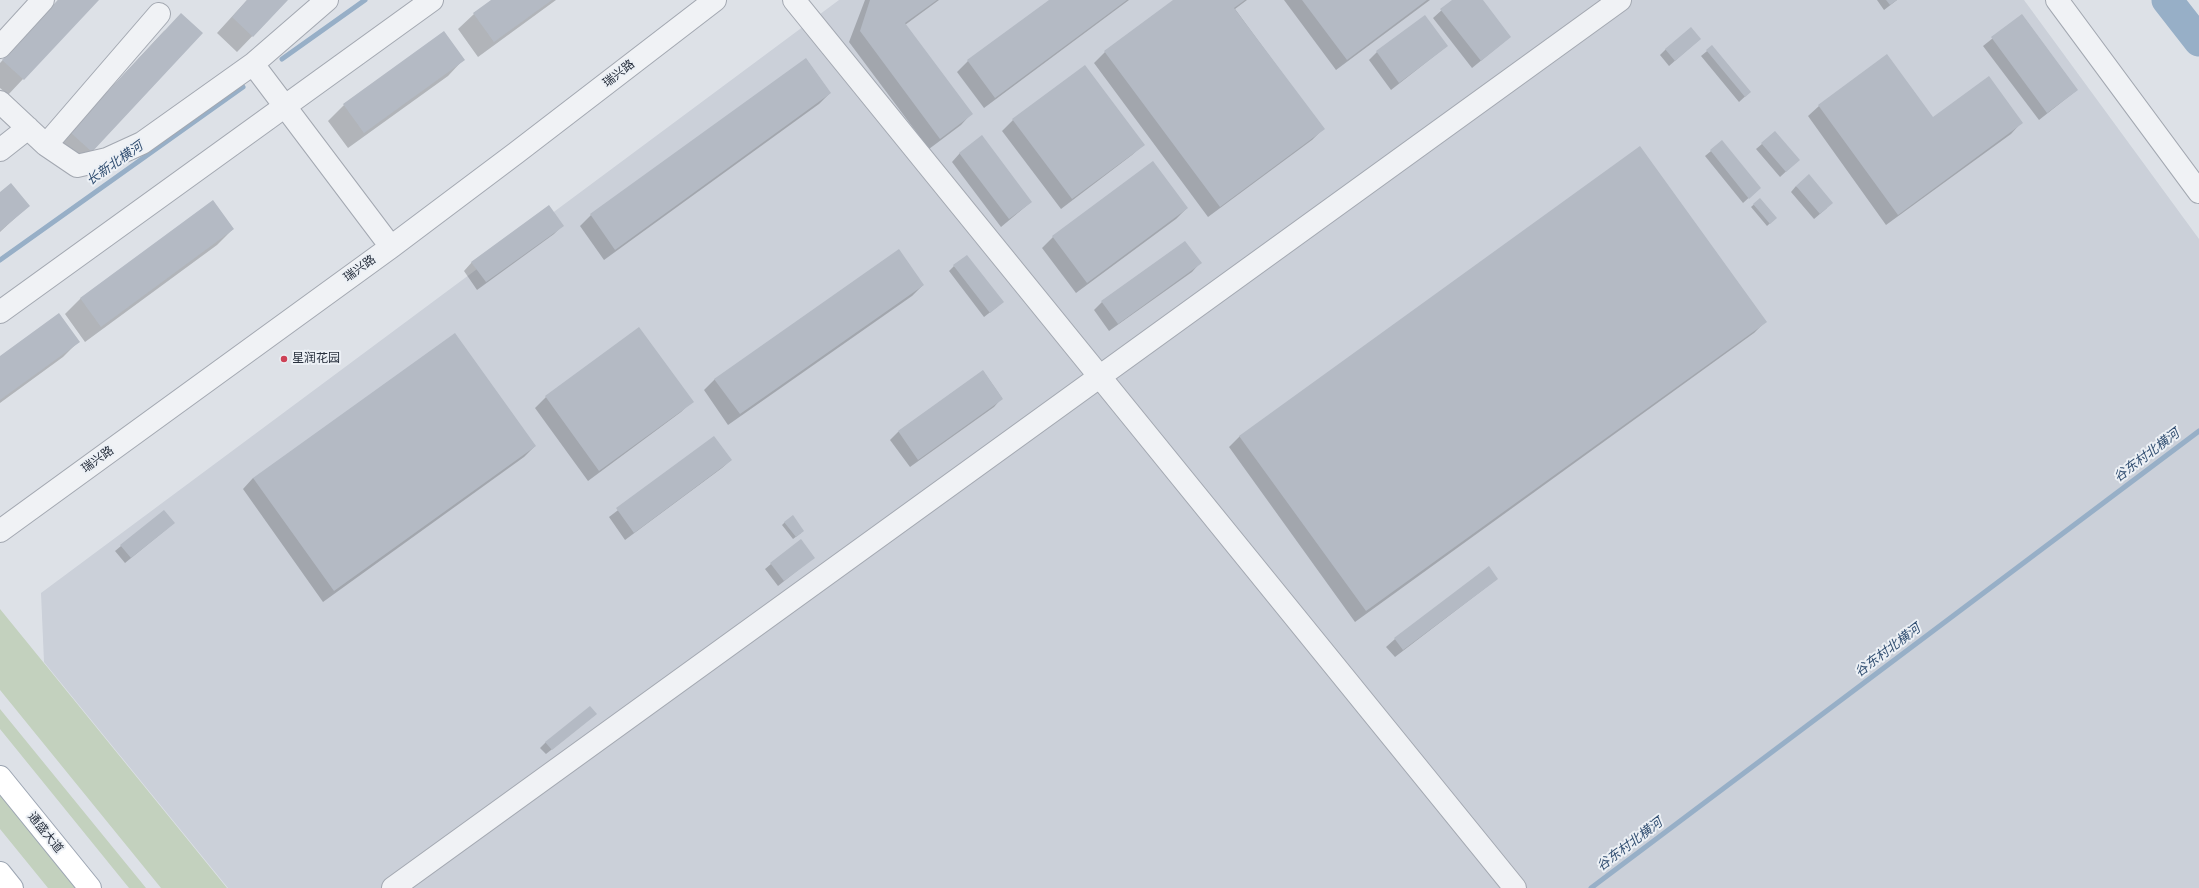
<!DOCTYPE html>
<meta charset="utf-8">
<style>
body{margin:0}
canvas{display:block;background:#dde1e7}
</style>
<canvas width="2199" height="888"></canvas>
<script>
const g = document.querySelector('canvas').getContext('2d');
g.lineJoin = 'round';
function fillPath(path, color) {
  g.fillStyle = color;
  g.fill(path, 'evenodd');
}
function toPath(rows) {
  const path = new Path2D();
  for (const r of rows) {
    path.moveTo(r[0], r[1]);
    for (let i = 2; i < r.length; i += 2) path.lineTo(r[i], r[i + 1]);
  }
  return path;
}
function strokePath(path, color, width, dash) {
  g.strokeStyle = color;
  g.lineWidth = width;
  g.lineCap = dash ? 'butt' : 'round';
  g.setLineDash(dash || []);
  g.stroke(path);
}
function write(font, color, halo, rows, align = 'center') {
  g.font = font + ' "DejaVu Sans","Noto Sans SC",sans-serif';
  g.lineWidth = 4;
  g.setLineDash([]);
  g.textBaseline = 'middle';
  g.strokeStyle = halo;
  g.fillStyle = color;
  for (const [text, x, y, turn = 0] of rows) {
    g.save();
    g.translate(x, y);
    g.rotate((+turn || 0) * Math.PI / 180);
    g.textAlign = isNaN(turn) ? turn : align;
    if (halo) g.strokeText(text, 0, 0);
    g.fillText(text, 0, 0);
    g.restore();
  }
}
fillPath(toPath([
 [839,0,2024,0,2199,239,2199,888,228,888,44,662,41,593]
]), '#cbd0d9');
fillPath(toPath([
 [0,609,227,888,161,888,0,690],
 [0,709,146,888,129,888,0,729],
 [0,793,77,888,48,888,0,829]
]), '#c3d1be');
fillPath(toPath([
 [58,0,97,0,8,95,0,88,0,63],
 [247,0,287,0,237,52,217,33],
 [492,0,556,0,478,57,458,29,474,14],
 [865,0,939,0,905,25,971,114,961,125,929,149,849,42],
 [1050,0,1129,0,984,108,957,72,968,61],
 [1175,0,1247,0,1235,9,1323,129,1312,140,1208,217,1094,63,1105,52],
 [1284,0,1430,0,1336,70],
 [1453,0,1482,0,1510,37,1472,68,1433,18],
 [1877,0,1897,0,1884,10],
 [2022,15,2077,90,2039,120,1983,46],
 [165,30,91,152,76,167,55,148],
 [1700,39,1669,66,1660,55,1666,49],
 [1447,46,1391,90,1369,60,1377,52],
 [1712,47,1750,92,1739,102,1701,56],
 [806,59,830,93,819,104,604,260,580,226,591,215],
 [463,60,448,76,348,148,328,121,344,105],
 [1819,106,1933,118,2021,123,2011,134,1886,225,1808,116],
 [1013,120,1143,145,1132,155,1061,209,1002,131],
 [1775,133,1793,165,1780,177,1756,149],
 [1722,142,1754,193,1743,203,1705,156],
 [960,153,1031,202,1001,227,952,162],
 [1796,186,1827,208,1814,219,1791,192],
 [0,193,28,206,0,232],
 [1760,199,1776,218,1767,226,1751,207],
 [1187,208,1176,219,1076,293,1042,248,1053,237],
 [562,226,554,234,477,290,464,271,472,262],
 [233,229,217,245,85,342,65,314,81,298],
 [1200,263,1192,272,1109,331,1094,310,1102,302],
 [954,266,997,307,984,317,949,271],
 [923,285,912,296,728,425,704,390,715,379],
 [1765,322,1754,333,1355,622,1229,447,1240,436],
 [79,341,63,357,0,403,0,357],
 [983,371,1002,398,994,407,910,467,890,440,898,432],
 [546,397,692,401,681,412,588,481,535,408],
 [714,437,731,460,722,468,625,540,609,517],
 [535,446,524,457,323,602,243,489,253,478],
 [785,522,801,533,793,539,782,525],
 [168,528,125,563,115,551,121,546],
 [813,558,778,586,765,569,771,564],
 [1497,579,1395,657,1386,647,1395,639],
 [596,714,546,754,540,748,546,742]
]), '#0003');
strokePath(toPath([
 [282,59,365,0],
 [0,260,243,87],
 [1591,888,2199,431]
]), '#97afc7', 5);
strokePath(toPath([
 [2167,0,2199,41]
]), '#97afc7', 31);
fillPath(toPath([
 [58,0,99,0,24,80,2,60],
 [247,0,288,0,253,37,232,17],
 [491,0,552,0,494,42,473,13],
 [870,0,937,0,905,23,973,114,940,139,860,31],
 [1049,0,1127,0,995,98,967,60],
 [1173,0,1245,0,1234,8,1325,129,1220,207,1104,51],
 [1302,0,1427,0,1347,60],
 [1452,0,1483,0,1511,37,1481,61,1440,9],
 [1886,0,1897,0,1890,5],
 [181,13,203,33,92,152,70,132],
 [2022,14,2078,90,2047,113,1991,37],
 [1425,15,1448,46,1399,83,1376,51],
 [1691,27,1701,39,1675,61,1665,49],
 [444,31,465,60,364,133,343,104],
 [1712,45,1751,92,1745,97,1706,50],
 [1887,54,1933,117,1989,76,2023,123,1898,215,1818,105],
 [806,58,831,93,615,250,590,214],
 [1085,65,1145,145,1072,199,1012,119],
 [1775,131,1800,160,1786,172,1761,143],
 [982,135,1032,202,1009,219,959,153],
 [1722,140,1761,188,1749,199,1710,150],
 [1640,146,1767,322,1366,611,1239,436],
 [1153,161,1188,208,1087,283,1052,236],
 [1809,174,1833,203,1820,214,1796,186],
 [11,183,30,206,0,231,0,192],
 [1760,198,1777,218,1770,224,1753,204],
 [213,200,234,229,101,327,80,298],
 [549,205,564,226,486,282,471,262],
 [1185,241,1202,263,1118,324,1101,301],
 [899,249,924,285,740,414,714,379],
 [967,255,1004,302,990,313,953,265],
 [59,313,80,342,0,400,0,356],
 [639,327,694,402,599,471,545,396],
 [455,333,536,446,334,591,253,478],
 [983,370,1003,399,918,460,898,431],
 [714,436,732,460,634,533,616,508],
 [164,510,175,523,131,558,120,545],
 [793,515,804,531,796,537,784,522],
 [801,539,815,558,784,581,770,563],
 [1489,566,1498,579,1403,650,1394,638],
 [590,706,597,714,552,750,545,742]
]), '#b4bac4');
const minor = toPath([
 [327,0,253,64,391,247],
 [794,0,1515,888],
 [2057,0,2199,192],
 [0,47,43,0],
 [0,102,46,145,77,166,107,159,142,143,253,64],
 [46,145,159,14],
 [0,150,28,128],
 [0,312,432,0],
 [0,531,391,247,516,153,715,0],
 [393,888,1620,0]
]);
const major = toPath([
 [0,777,90,888],
 [0,873,12,888]
]);
strokePath(minor, '#a3a8b1', 24);
strokePath(major, '#9ca5b2', 24);
strokePath(minor, '#f0f2f5', 22);
strokePath(major, '#fff', 22);
for (const [x, y, r, color] of [
 [284,359,4,"#cd4156"]
]) {
  const dot = new Path2D();
  dot.arc(x, y, r, 0, 2 * Math.PI);
  g.fillStyle = color;
  g.fill(dot);
  strokePath(dot, '#ecf0f5', 1.5);
}
write('12px', '#272f3d', '#ecf0f5', [
 ["瑞兴路",619,74,-38],
 ["瑞兴路",360,269,-36],
 ["瑞兴路",98,460,-36],
 ["通盛大道",45,833,51]
]);
write('12px', '#272f3d', '#ecf0f5', [
 ["星润花园",292,359]
], 'left');
write('italic 13px', '#314e71', '#ecf0f5', [
 ["长新北横河",115,164,-35],
 ["谷东村北横河",2147,456,-37],
 ["谷东村北横河",1888,651,-37],
 ["谷东村北横河",1630,845,-37]
]);
</script>
